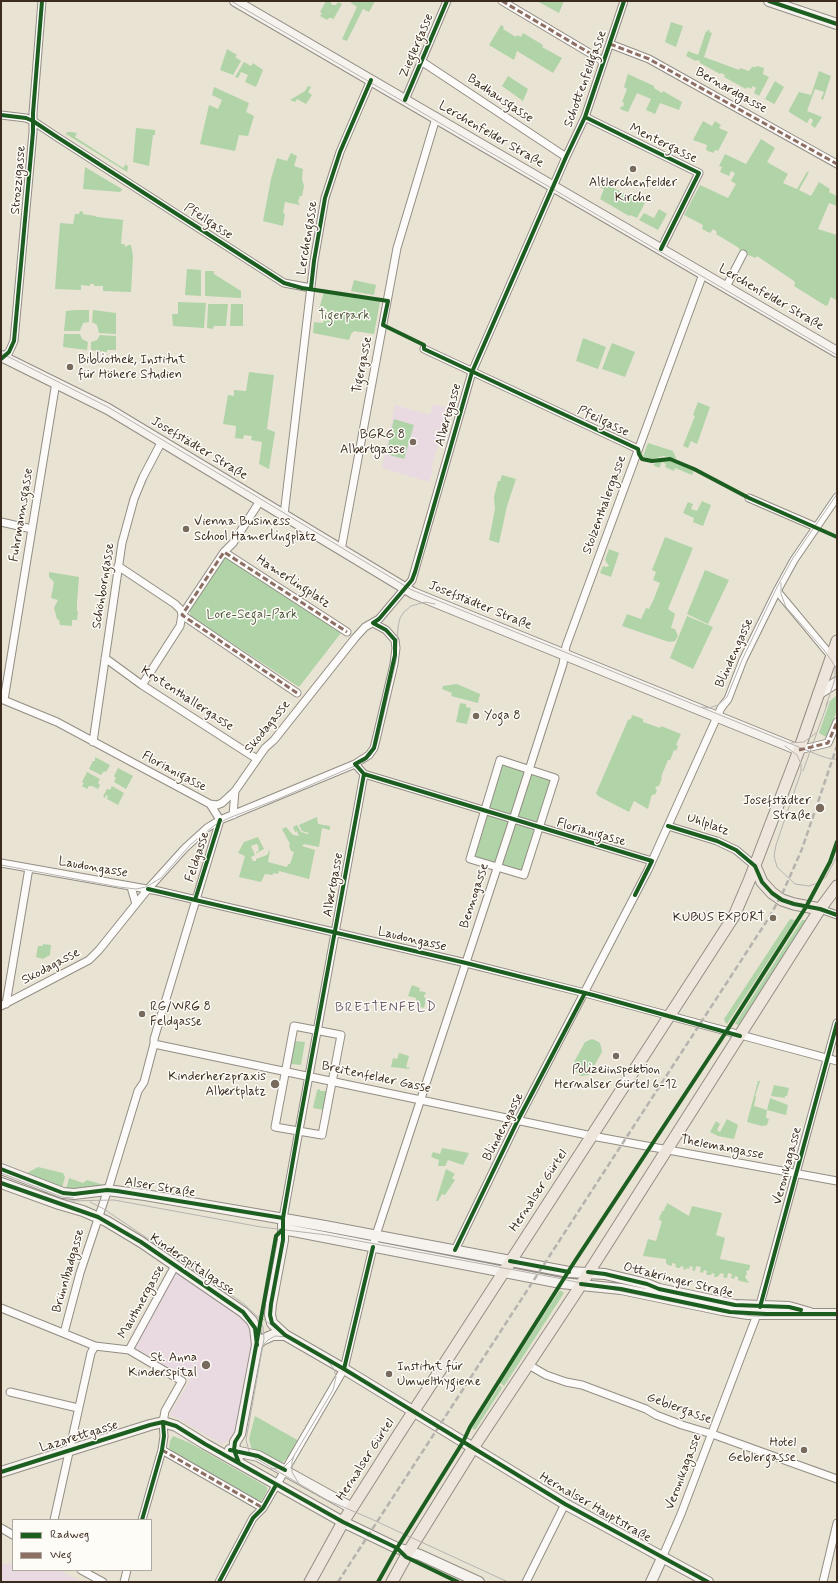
<!DOCTYPE html>
<meta charset="utf-8">
<style>
body{margin:0}
#map{position:relative;width:838px;height:1583px;overflow:hidden;background:#e9e3d4;font-family:Mynerve,sans-serif}
canvas{display:block}
.frame{position:absolute;inset:0;border:2px solid #3b2a1e;pointer-events:none}
.legend{position:absolute;left:12px;top:1519px;width:140px;height:52px;box-sizing:border-box;background:#fdfcf7;border:1px solid #afa8a0;margin:0;padding:5px 7px;list-style:none;font-size:12px;color:#3b2a1e}
.legend li{display:flex;align-items:center;gap:8px;height:20px}
.legend b{width:20px;border:1px solid #afa8a0}
</style>
<div id="map">
<canvas width="838" height="1583"></canvas>
<div class="frame"></div>
<ul class="legend">
<li><b style="height:5px;background:#1b5e20"></b>Radweg</li>
<li><b style="height:5px;background:#8d6e63"></b>Weg</li>
</ul>
</div>
<script>
const g = document.querySelector('canvas').getContext('2d');
g.lineJoin = 'round';
function fillPath(path, color) {
  g.fillStyle = color;
  g.fill(path, 'evenodd');
}
function toPath(rows) {
  const path = new Path2D();
  for (const r of rows) {
    path.moveTo(r[0], r[1]);
    for (let i = 2; i < r.length; i += 2) path.lineTo(r[i], r[i + 1]);
  }
  return path;
}
function strokePath(path, color, width, dash) {
  g.strokeStyle = color;
  g.lineWidth = width;
  g.lineCap = dash ? 'butt' : 'round';
  g.setLineDash(dash || []);
  g.stroke(path);
}
function write(font, color, halo, rows, align = 'center') {
  g.font = font + ' Mynerve,sans-serif';
  g.lineWidth = 3;
  g.setLineDash([]);
  g.textBaseline = 'middle';
  g.strokeStyle = halo;
  g.fillStyle = color;
  for (const [text, x, y, turn = 0] of rows) {
    g.save();
    g.translate(x, y);
    g.rotate((+turn || 0) * Math.PI / 180);
    g.textAlign = isNaN(turn) ? turn : align;
    if (halo) g.strokeText(text, 0, 0);
    g.fillText(text, 0, 0);
    g.restore();
  }
}
fillPath(toPath([
 [433,404,451,409,447,421,445,421,431,469,433,470,429,482,382,468,395,405,430,415],
 [179,1273,249,1321,254,1340,238,1428,232,1438,222,1444,170,1414,190,1380,136,1349,136,1346,175,1274],
 [1,1564,13,1564,13,1570,59,1570,82,1582,1,1582]
]), '#e9dae2');
fillPath(toPath([
 [326,1,330,1,332,5,336,5,338,2,342,4,333,20,332,18,329,18,327,20,320,16,322,13,320,12],
 [352,1,375,1,369,12,363,9,347,41,342,39,357,7,351,3],
 [537,1,564,1,559,13],
 [671,22,683,26,676,47,665,42],
 [501,25,504,27,503,29,516,37,517,35,521,37,523,33,543,45,542,47,562,58,553,73,517,51,514,60,489,45],
 [708,30,710,30,709,32,712,33,704,57,739,70,740,68,749,71,752,67,756,67,757,66,764,68,763,74,769,77,759,96,754,93,756,88,753,86,751,89,747,87,746,89,724,77,725,75,721,73,720,74,700,63,700,61,697,60,696,61,686,56,688,51,698,55,706,31,707,32],
 [227,49,237,55,235,57,241,61,233,75,220,70],
 [244,62,251,66,253,63,263,70,256,87,245,82,248,75,241,72,238,78,235,77],
 [819,71,831,76,823,100,821,99,824,92,815,89,807,111,822,117,815,128,811,125,813,120,810,118,807,123,789,112,789,110,799,92,811,95],
 [628,74,654,86,654,88,662,93,663,91,682,102,679,110,660,103,655,114,646,110,651,99,637,93,628,112,620,109,621,106,623,107,624,103,622,102,627,89,624,87],
 [508,76,528,89,523,101,502,86],
 [775,81,784,87,775,103,774,104,765,99],
 [308,86,311,87,308,92,312,95,306,104,297,99,295,102,290,100,305,91],
 [214,87,249,103,246,112,254,116,248,136,239,135,235,151,200,144,209,105,218,109,222,100,212,95],
 [703,121,712,126,715,121,721,125,719,128,728,132,718,151,715,150,713,153,706,150,707,145,693,140],
 [136,128,155,130,155,135,153,135,149,166,133,162],
 [72,132,77,133,75,137,123,168,126,164,128,167,127,172,66,134,67,132],
 [761,139,775,148,767,162,788,174,783,183,797,189,807,172,809,172,799,190,811,196,819,182,830,189,829,192,837,196,837,206,829,203,818,229,837,235,837,299,836,300,831,297,830,298,828,305,826,306,794,286,795,283,794,281,757,256,756,258,740,252,739,248,716,234,717,232,713,229,710,233,702,229,703,225,684,215,700,185,728,198,736,184,731,181,735,173,731,171,729,176,720,172,722,167,719,166,725,154,746,164],
 [291,153,297,156,294,166,303,169,302,179,304,186,302,196,300,196,298,202,300,205,285,202,283,213,285,214,283,226,263,221,271,179,277,158,287,161],
 [85,167,122,189,122,190,120,192,83,189],
 [601,182,645,203,637,218,630,215,629,216,600,199,604,189,599,187],
 [659,209,667,214,658,230,639,220,644,213,654,218],
 [80,211,83,212,83,214,95,216,97,217,124,220,123,221,121,244,124,244,126,247,128,245,131,245,133,256,131,292,103,291,103,286,94,286,94,284,90,284,90,286,81,285,81,290,55,289,60,223,73,224,75,214,79,214],
 [187,269,201,270,201,296,185,295],
 [205,271,214,271,214,274,241,291,241,298,205,296],
 [354,280,376,285,374,295,351,291],
 [324,292,380,302,374,334,354,331,351,334,349,340,313,333,314,322,323,323,325,313,326,311,319,309],
 [178,302,206,303,204,328,173,326,172,314,178,314],
 [208,304,228,304,226,326,214,326,213,329,207,328],
 [231,304,243,304,243,326,230,326],
 [75,310,89,310,89,322,83,323,80,331,64,331,66,311],
 [93,310,116,313,116,334,99,333,97,325,92,322],
 [64,334,80,334,82,339,88,342,87,350,63,347],
 [100,335,116,336,116,350,107,350,107,352,91,350,91,342,97,340],
 [583,338,606,347,598,369,576,361],
 [612,343,635,352,625,377,602,369],
 [249,372,274,375,267,429,275,432,269,469,259,464,262,442,251,440,252,436,244,435,243,439,235,438,236,426,223,424,228,395,234,396,234,390,246,391],
 [698,402,710,407,697,444,691,441,688,448,683,446,695,416,693,415],
 [394,419,414,425,404,459,386,454],
 [648,443,673,451,676,458,676,459,664,456,652,459,645,457,643,456],
 [668,460,694,471,692,475,675,468,674,471,665,467,666,464,662,462,659,468,653,465,657,462],
 [502,475,516,479,507,506,499,543,489,540,495,509,494,497,498,481,500,481],
 [702,501,711,505,703,526,693,522,694,518,683,513,688,502,693,504,691,509,697,511],
 [665,537,693,548,668,609,675,614,671,628,675,629,678,636,675,641,669,642,622,626,627,614,641,619,646,608,649,609,653,601,660,583,653,580,656,572,652,570],
 [609,549,619,553,611,577,600,573,603,566,606,567,609,566,605,560],
 [224,556,341,633,299,687,190,616,190,609],
 [705,570,729,580,708,624,687,614],
 [49,572,79,577,77,602,77,611,78,612,77,620,72,620,72,626,60,625,59,620,57,619,54,608,58,600,51,598,54,582,49,577],
 [687,616,713,627,693,669,670,658],
 [457,684,480,694,478,703,451,696,452,693,442,689,443,686],
 [837,695,837,709,828,738,819,733,830,701],
 [460,703,466,704,466,707,471,708,467,724,456,722],
 [632,715,643,719,643,722,660,728,661,726,681,734,676,745,678,746,676,751,674,750,670,760,668,760,661,777,662,778,659,786,657,786,655,789,657,790,655,795,653,794,651,797,648,809,634,801,629,812,598,796,596,793,628,720,631,719],
 [95,757,110,765,106,772,104,771,101,775,89,769,93,761,95,761],
 [500,760,555,778,524,875,470,859],
 [118,768,133,776,126,789,114,782,116,778,114,776],
 [87,772,100,779,98,783,100,785,98,789,92,786,89,786,87,789,82,786,84,783,82,782],
 [112,786,124,793,118,805,107,799,108,796,106,795,105,798,103,797,107,789,110,790],
 [317,817,318,824,330,826,330,830,322,828,319,847,304,844,302,846,315,850,309,879,279,871,278,874,273,873,273,875,265,874,261,882,239,877,245,856,238,853,244,842,258,837,264,849,257,853,257,854,256,852,259,851,258,845,256,844,251,846,255,855,251,857,253,861,256,861,256,859,267,855,270,849,268,862,287,867,288,864,290,864,294,852,291,851,289,846,290,844,282,829,286,827,293,835,299,836,297,831,295,832,293,827,297,825,301,832,308,834,309,833,302,831,299,825],
 [790,919,795,920,727,1024,725,1022,724,1019],
 [802,920,806,920,806,922,793,942,739,1025,735,1024],
 [43,944,51,945,50,955,43,959,36,957,38,946,43,946],
 [412,985,420,988,419,991,425,992,426,994,424,995,424,997,426,999,424,1008,417,1006,416,998,408,996],
 [592,1039,599,1042,601,1046,602,1052,589,1075,581,1076,575,1071,573,1064,585,1042],
 [295,1041,305,1042,301,1065,291,1064],
 [399,1053,409,1056,406,1067,410,1068,409,1069,391,1067,393,1058,397,1059],
 [758,1081,760,1081,755,1096,756,1097,754,1106,767,1110,770,1098,788,1105,786,1115,767,1110,766,1118,769,1119,767,1125,762,1126,747,1122],
 [774,1085,789,1088,787,1096,785,1096,785,1098,771,1096],
 [320,1089,320,1091,328,1091,324,1110,313,1108,317,1090],
 [727,1119,738,1125,734,1139,718,1136,710,1132,716,1121,720,1124,717,1130,720,1132],
 [442,1148,469,1153,463,1165,448,1160,445,1166,438,1166,439,1160,431,1157,433,1152,440,1154],
 [38,1167,63,1173,65,1177,62,1188,26,1176,27,1173],
 [446,1169,455,1174,452,1178,455,1180,445,1195,442,1194,438,1201,436,1201],
 [69,1178,83,1183,87,1180,104,1185,78,1189,66,1189],
 [667,1203,689,1216,692,1206,722,1213,716,1235,725,1238,720,1259,750,1265,749,1270,746,1271,747,1274,745,1277,749,1283,740,1281,738,1280,738,1277,735,1276,734,1279,731,1278,732,1274,728,1273,727,1278,723,1277,724,1274,721,1273,717,1277,714,1277,715,1274,712,1273,711,1275,708,1275,706,1274,707,1271,704,1270,703,1273,700,1272,701,1267,696,1266,695,1271,692,1270,693,1267,690,1266,689,1269,686,1268,686,1270,683,1269,684,1267,681,1266,680,1268,677,1268,675,1266,676,1264,672,1263,672,1266,668,1265,666,1263,666,1259,643,1256,648,1239,656,1241,662,1221,659,1220,660,1215,661,1215,662,1211,664,1211,665,1207,666,1207],
 [560,1290,564,1293,504,1386,500,1383],
 [500,1385,502,1388,475,1430,472,1428],
 [255,1416,299,1441,289,1456,282,1463,279,1463,252,1451,249,1439],
 [173,1436,190,1443,267,1487,267,1491,262,1500,257,1502,173,1453,169,1448,170,1441]
]), '#b0d4a7');
const street = toPath([
 [502,1,603,61],
 [610,44,649,59,837,164],
 [421,61,566,157],
 [405,100,447,1],
 [1,115,26,118,33,121,57,137,284,283,311,288],
 [585,117,699,173,661,249],
 [726,287,743,254],
 [424,349,638,449],
 [1,359,9,352,14,341,33,132,33,113,42,1],
 [749,498,816,527],
 [284,515,314,261,325,198,340,152,371,80],
 [1,522,32,529],
 [341,550,397,248,436,118],
 [224,552,347,632],
 [118,566,175,604,181,610,182,615],
 [777,591,837,663],
 [182,615,297,693],
 [105,658,142,685,257,759],
 [142,685,180,626,182,615,224,552,233,543,260,501],
 [1,699,57,722,210,804,220,820],
 [4,700,56,382],
 [93,742,122,543,134,499,143,477,162,441],
 [799,750,828,743,837,722],
 [500,760,555,778,524,875,470,859,500,760],
 [364,774,652,861],
 [210,804,217,805,222,803,235,791,265,748,274,740,355,638,365,627,379,619,412,580,472,372,566,157,585,117,624,1],
 [233,815,235,791],
 [668,826,717,841,736,850,755,866],
 [1,863,158,891,466,963,585,993,837,1061],
 [131,887,136,904],
 [820,909,837,915],
 [6,1004,29,868],
 [1,1006,89,960,99,950,148,889,185,848,207,828,220,820,355,764,369,755,374,748,376,740,394,664,396,648,395,640,393,638,386,630,373,623],
 [294,1026,341,1035,322,1135,275,1127,294,1026],
 [154,1044,592,1136,837,1181],
 [283,1218,364,774,355,764],
 [455,1250,518,1120,648,870,721,708,728,699,743,660,777,591,794,560,837,497],
 [1,1308,95,1346,129,1350,182,1381,165,1411,163,1422,164,1436,162,1450,142,1520],
 [64,1333,80,1273,110,1183,138,1091,144,1082,154,1044,154,1039,220,820],
 [129,1350,175,1266],
 [527,1364,546,1375,566,1382,582,1385,646,1409,656,1415,682,1425,712,1434,837,1479],
 [10,1392,78,1408],
 [162,1450,263,1508],
 [54,1520,91,1353,95,1346],
 [1,1528,13,1535],
 [662,1558,681,1514,758,1312,837,1023],
 [81,1570,103,1582],
 [124,1582,127,1570],
 [219,1582,253,1518,263,1508,344,1369,376,1235,510,829,563,664,566,646,703,274],
 [526,1582,565,1504],
 [823,1582,837,1523]
]);
const secondary = toPath([
 [235,1,837,352],
 [769,1,837,24],
 [1,356,108,409,413,593,799,750],
 [818,694,837,682],
 [1,1169,63,1193,74,1194,107,1190,145,1195,325,1226,569,1272,605,1274,647,1284,659,1289,735,1305,789,1307,810,1313],
 [1,1183,59,1204,83,1211,106,1221,141,1242,243,1312,252,1321,255,1328,257,1345,240,1434,235,1442,234,1450,239,1463],
 [283,1224,283,1240,271,1304,270,1315,272,1323,285,1335],
 [283,1229,561,1283,621,1289,722,1310,748,1314,837,1314],
 [257,1345,262,1340,273,1335,285,1335,344,1369,565,1504,708,1582],
 [230,1450,258,1456,352,1508],
 [1,1472,150,1425,163,1422,176,1426,205,1444,343,1522,397,1548,420,1555,479,1582],
 [651,1582,662,1558]
]);
const primary = toPath([
 [755,866,762,882,772,893,782,900,794,904,820,909],
 [310,1582,343,1522,395,1440,734,916,749,881,799,750,837,641],
 [392,1582,409,1551,473,1448,575,1294,820,909,837,886]
]);
strokePath(street, '#938d84', 9);
strokePath(secondary, '#938d84', 12);
strokePath(primary, '#938d84', 13);
strokePath(street, '#fcfbf9', 7);
strokePath(secondary, '#f6f2ee', 10);
strokePath(primary, '#eee6dd', 11);
strokePath(toPath([
 [231,1,837,355],
 [1,353,108,407,412,590,821,756,831,759,837,759],
 [781,583,781,594,786,607,824,650,835,666,835,679,826,706],
 [702,707,709,708,718,705,727,697,742,660,777,587,793,558,837,494],
 [791,743,804,742,816,733],
 [785,746,797,755,801,764,801,772,776,845,774,856,777,867,795,884,809,886,818,883,826,877,837,856],
 [803,771,828,702],
 [1,865,119,887,136,889,146,887,161,878,191,844,215,825,229,818,278,799,364,762,371,755,377,743,396,661,398,627,400,618,404,612,411,606,425,602,435,604],
 [1,1173,62,1197,73,1198],
 [67,1201,114,1200,261,1227,327,1235,552,1277,722,1312,753,1316,837,1316],
 [90,1202,104,1209,243,1303,259,1318,263,1327,264,1339,246,1440,249,1451,255,1458,327,1500,369,1518,508,1582],
 [259,1316,278,1330,327,1360,334,1369,336,1377,333,1390,292,1459,284,1467,270,1469],
 [262,1346,268,1340,275,1336,288,1337],
 [294,1456,292,1462,292,1472,299,1484]
]), '#b6b3af', 1);
strokePath(toPath([
 [338,1582,770,916,783,892,802,849,837,746]
]), '#b6b3af', 2.5, [6, 3]);
strokePath(toPath([
 [502,1,603,61],
 [610,44,649,59,837,164],
 [297,693,182,615,224,552,347,632],
 [799,750,828,743,837,722],
 [162,1450,263,1508]
]), '#8d6e63', 3, [6, 3]);
strokePath(toPath([
 [624,1,585,117,566,157,472,372,415,572,412,580,379,619,373,623,386,630,395,640,395,655,374,748,366,758,355,764,364,774,298,1131,283,1218,283,1240,271,1304,270,1315,272,1323,285,1335,344,1369,565,1504,708,1582],
 [769,1,837,24],
 [405,100,447,1],
 [1,115,26,118,33,121,57,137,284,283,302,288,388,301,383,325,424,345,424,349,638,449,639,454,642,459,652,461,670,459,694,469,749,498,837,537],
 [585,117,699,173,661,249],
 [311,288,314,261,325,198,340,152,371,80],
 [1,359,9,352,14,341,33,132,33,113,42,1],
 [364,774,652,861,635,895],
 [668,826,717,841,736,850,755,866,762,882,772,893,782,900,794,904,820,909,837,915],
 [148,889,466,963,593,995,740,1036],
 [195,900,220,820],
 [1,1169,63,1193,74,1194,107,1190,117,1191,283,1218],
 [1,1183,98,1217,141,1242,243,1312,255,1328,257,1345],
 [455,1250,518,1120,585,993],
 [510,1261,569,1272],
 [588,1272,605,1274,647,1284,659,1289,735,1305,789,1307,801,1310],
 [581,1284,621,1289,730,1312,766,1314,837,1314],
 [760,1307,837,1023],
 [344,1369,373,1247],
 [230,1450,258,1456,285,1470],
 [239,1463,234,1450,235,1442,240,1434,276,1236,283,1229],
 [1,1472,150,1425,163,1422,176,1426,205,1444,343,1522,397,1548,406,1557,458,1582],
 [142,1520,162,1450,164,1436,163,1422],
 [219,1582,253,1518,263,1508,276,1485],
 [378,1582,397,1548,463,1442,470,1427,575,1261,726,1032,806,907,830,862,837,842]
]), '#1b5e20', 4);
for (const [x, y, r, color] of [
 [633,169,4,"#786b5e"],
 [70,367,4,"#786b5e"],
 [413,442,4,"#786b5e"],
 [186,529,4,"#786b5e"],
 [476,716,4,"#786b5e"],
 [820,808,5,"#786b5e"],
 [773,918,4,"#786b5e"],
 [142,1014,4,"#786b5e"],
 [616,1056,4,"#786b5e"],
 [275,1084,5,"#786b5e"],
 [206,1365,5,"#786b5e"],
 [389,1374,4,"#786b5e"],
 [804,1450,4,"#786b5e"]
]) {
  const dot = new Path2D();
  dot.arc(x, y, r, 0, 2 * Math.PI);
  g.fillStyle = color;
  g.fill(dot);
  strokePath(dot, '#fdfcf7', 1.5);
}
write('13px', '#3b2a1e', '#fdfcf7', [
 ["Zieglergasse",417,46,-67],
 ["Schottenfeldgasse",586,79,-70],
 ["Bernardgasse",731,91,29],
 ["Badhausgasse",500,99,34],
 ["Lerchenfelder Straße",491,135,30],
 ["Mentergasse",663,144,26],
 ["Strozzigasse",19,180,-85],
 ["Pfeilgasse",208,222,33],
 ["Lerchengasse",308,238,-81],
 ["Lerchenfelder Straße",771,298,30],
 ["Tigergasse",363,365,-79],
 ["Albertgasse",449,415,-74],
 ["Pfeilgasse",603,422,25],
 ["Josefstädter Straße",199,449,31],
 ["Stolzenthalergasse",605,505,-70],
 ["Fuhrmannsgasse",22,515,-81],
 ["Hamerlingplatz",293,582,33],
 ["Schönborngasse",104,586,-81],
 ["Josefstädter Straße",480,606,22],
 ["Blindengasse",735,653,-66],
 ["Krotenthallergasse",187,699,33],
 ["Skodagasse",268,727,-51],
 ["Florianigasse",174,772,28],
 ["Uhlplatz",708,825,19],
 ["Florianigasse",591,833,16],
 ["Feldgasse",198,857,-72],
 ["Laudongasse",93,868,10],
 ["Albertgasse",334,885,-80],
 ["Bennogasse",475,896,-72],
 ["Laudongasse",412,940,13],
 ["Skodagasse",51,967,-28],
 ["Breitenfelder Gasse",376,1078,12],
 ["Blindengasse",504,1127,-63],
 ["Thelemangasse",722,1148,11],
 ["Veronikagasse",788,1166,-75],
 ["Alser Straße",160,1188,9],
 ["Hernalser Gürtel",539,1191,-57],
 ["Kinderspitalgasse",192,1265,34],
 ["Brünnlbadgasse",69,1271,-74],
 ["Ottakringer Straße",678,1281,14],
 ["Mauthnergasse",142,1302,-61],
 ["Geblergasse",679,1409,20],
 ["Lazarettgasse",79,1437,-17],
 ["Hernalser Gürtel",366,1460,-57],
 ["Veronikagasse",684,1472,-69],
 ["Hernalser Hauptstraße",595,1508,30]
]);
write('13px', '#3b2a1e', '#fdfcf7', [
 ["Altlerchenfelder",633,183,"center"],
 ["Kirche",633,198,"center"],
 ["Bibliothek, Institut",78,360,"left"],
 ["für Höhere Studien",78,375,"left"],
 ["BGRG 8",405,435],
 ["Albertgasse",405,450],
 ["Vienna Business",194,522,"left"],
 ["School Hamerlingplatz",194,537,"left"],
 ["Yoga 8",484,716,"left"],
 ["Josefstädter",811,801],
 ["Straße",811,816],
 ["KUBUS EXPORT",765,918],
 ["RG/WRG 8",150,1007,"left"],
 ["Feldgasse",150,1022,"left"],
 ["Polizeiinspektion",616,1070,"center"],
 ["Hernalser Gürtel 6-12",616,1085,"center"],
 ["Kinderherzpraxis",266,1077],
 ["Albertplatz",266,1092],
 ["St. Anna",197,1358],
 ["Kinderspital",197,1373],
 ["Institut für",397,1367,"left"],
 ["Umwelthygiene",397,1382,"left"],
 ["Hotel",796,1443],
 ["Geblergasse",796,1458]
], 'right');
write('13px', '#50593c', '#fdfcf7', [
 ["Tigerpark",344,316],
 ["Lore-Segal-Park",252,615]
]);
g.letterSpacing = '1px';
write('14px', '#6c5a68', '#fdfcf7', [
 ["BREITENFELD",386,1008]
]);
g.letterSpacing = '0px';
</script>
